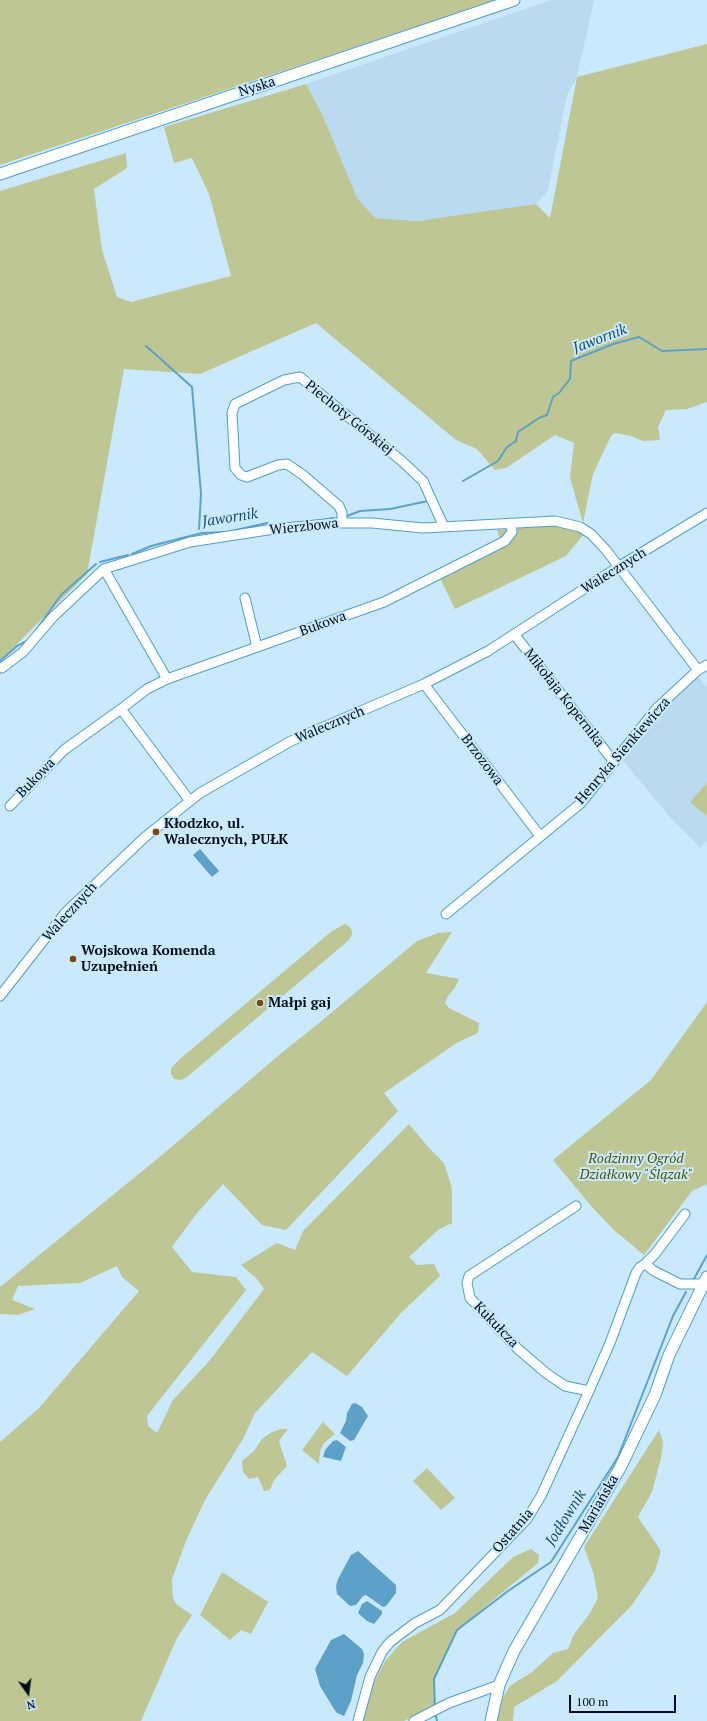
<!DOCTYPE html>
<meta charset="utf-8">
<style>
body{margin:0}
#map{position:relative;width:707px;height:1721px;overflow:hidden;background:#cae9fc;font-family:"PT Serif",serif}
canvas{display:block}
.north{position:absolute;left:8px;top:1673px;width:40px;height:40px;-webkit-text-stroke:3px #cae9fc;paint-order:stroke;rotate:166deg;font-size:11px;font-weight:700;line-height:16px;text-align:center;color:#000e1b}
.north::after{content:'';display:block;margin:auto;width:14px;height:18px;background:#000e1b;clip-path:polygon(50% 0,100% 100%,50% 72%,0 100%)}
.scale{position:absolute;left:569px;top:1695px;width:107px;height:18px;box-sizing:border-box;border:2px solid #000e1b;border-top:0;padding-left:5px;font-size:12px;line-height:14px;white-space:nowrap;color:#000e1b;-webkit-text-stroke:3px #cae9fc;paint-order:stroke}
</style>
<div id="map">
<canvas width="707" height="1721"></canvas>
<div class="north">N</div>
<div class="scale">100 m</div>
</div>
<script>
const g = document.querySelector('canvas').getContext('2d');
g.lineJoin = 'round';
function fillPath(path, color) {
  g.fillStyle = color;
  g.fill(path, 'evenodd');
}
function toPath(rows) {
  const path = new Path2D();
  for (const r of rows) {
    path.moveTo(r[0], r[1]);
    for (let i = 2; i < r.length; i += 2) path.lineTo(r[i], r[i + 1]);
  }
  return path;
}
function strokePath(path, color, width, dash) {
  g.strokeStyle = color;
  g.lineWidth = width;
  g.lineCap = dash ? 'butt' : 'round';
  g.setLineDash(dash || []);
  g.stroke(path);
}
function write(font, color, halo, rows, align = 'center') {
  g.font = font + ' "PT Serif",serif';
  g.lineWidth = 4;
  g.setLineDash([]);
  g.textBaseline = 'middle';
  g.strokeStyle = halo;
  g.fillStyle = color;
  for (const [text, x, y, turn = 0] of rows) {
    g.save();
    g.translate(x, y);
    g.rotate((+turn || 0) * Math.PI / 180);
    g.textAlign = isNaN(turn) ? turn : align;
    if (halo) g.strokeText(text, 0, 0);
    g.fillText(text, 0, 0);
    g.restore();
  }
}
fillPath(toPath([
 [551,0,594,0,577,77,567,95,548,190,536,204,452,217,418,221,375,218,356,198,322,114,306,84],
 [698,677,707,688,707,840,700,848,671,818,623,761,661,711]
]), '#b9daef');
fillPath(toPath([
 [0,0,496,0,0,165],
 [707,44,707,402,687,409,666,410,658,427,660,440,643,441,631,436,615,433,611,436,593,474,583,523,570,478,574,443,555,435,506,468,495,470,477,449,456,440,316,323,200,374,124,369,87,574,0,661,0,191,126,153,127,168,94,189,102,250,117,297,131,302,231,276,209,194,192,158,174,163,164,127,306,84,322,114,357,198,375,218,418,221,536,204,550,218,577,77],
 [556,525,584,534,566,556,455,609,437,572,500,540,497,530],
 [707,783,707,816,690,802],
 [345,924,349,926,352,931,352,935,349,940,187,1077,181,1080,174,1079,171,1074,171,1068,180,1059,332,931],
 [452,932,426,973,459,979,454,989,448,996,445,1003,449,1008,479,1023,478,1033,458,1042,384,1093,398,1111,286,1230,262,1225,223,1184,197,1213,172,1247,192,1272,236,1277,246,1290,147,1416,148,1426,157,1433,173,1400,210,1360,264,1289,257,1279,241,1265,277,1243,295,1250,303,1231,409,1124,429,1148,444,1163,452,1188,452,1223,438,1230,409,1257,417,1265,434,1264,440,1276,401,1313,347,1376,312,1352,255,1413,243,1439,205,1500,186,1541,172,1579,173,1598,176,1604,192,1615,177,1638,141,1721,0,1721,0,1442,39,1408,139,1291,122,1277,117,1266,80,1283,18,1286,12,1300,35,1309,18,1315,0,1314,0,1287,162,1155,279,1055,324,1019,417,941,438,933],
 [707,1002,707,1184,692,1191,644,1255,615,1231,591,1206,553,1160,651,1080],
 [323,1422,335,1434,324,1443,320,1451,319,1464,302,1450],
 [281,1429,288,1429,279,1441,287,1466,274,1480,270,1490,264,1491,258,1477,249,1479,243,1472,242,1461,254,1451,262,1439,272,1432],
 [659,1430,663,1442,661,1458,652,1492,638,1517,661,1551,655,1571,632,1605,557,1681,514,1707,513,1721,494,1721,500,1702,510,1686,532,1672,553,1653,568,1649,573,1636,590,1613,598,1598,594,1575,584,1547],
 [427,1468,455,1498,441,1510,413,1481],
 [531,1549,539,1555,538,1563,457,1630,434,1679,435,1705,404,1721,363,1721,372,1686,385,1661,402,1642,455,1613,513,1557],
 [222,1572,268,1602,251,1634,241,1630,230,1640,200,1615]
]), '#bec694');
fillPath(toPath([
 [200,849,219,871,212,877,193,855],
 [355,1403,362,1407,368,1416,354,1440,350,1441,340,1433,346,1421,347,1413,352,1404],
 [337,1440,346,1447,341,1461,323,1457,325,1450,333,1441],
 [358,1551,396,1585,396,1593,386,1606,383,1607,366,1595,363,1596,356,1605,350,1606,337,1594,336,1586,338,1579,351,1555],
 [367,1601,382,1611,382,1614,374,1624,367,1621,358,1613,362,1604],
 [344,1634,362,1649,364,1654,363,1663,357,1675,351,1701,344,1716,337,1713,334,1709,320,1686,315,1669,331,1640]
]), '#5da1c8');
strokePath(toPath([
 [146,346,192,387,201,494,199,529],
 [463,481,498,461,507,447,516,441,518,432,539,418,547,415,553,397,559,393,570,379,571,361,613,344,639,337,662,351,707,349],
 [347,516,360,511,390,509,428,501],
 [316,521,334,518],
 [132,554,151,546,202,533,227,532,267,523,272,525],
 [100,562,128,555],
 [34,633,61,595,96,564],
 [0,661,17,646,27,641],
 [694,1279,707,1255],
 [435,1708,434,1679,457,1630,508,1591,551,1562,618,1457,673,1316,686,1292],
 [435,1712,437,1721]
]), '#5da1c8', 2);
const minor = toPath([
 [342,523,342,513,339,506,303,475,287,464,278,465,247,477,241,475,235,468,232,413,235,404,284,380,300,377,403,462,423,481,444,527],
 [245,598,257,647],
 [514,634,614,762],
 [2,668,23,652,53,617,104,569],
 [167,679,104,569,190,542,274,529,336,523,372,523,423,528,555,521,580,527,591,534,606,550,698,670],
 [424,684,540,836],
 [121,709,147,689,167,679,384,602,505,541,512,532,511,523],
 [10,806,64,750,121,709,190,801],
 [446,914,581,803,657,708,698,670,707,665],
 [0,996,65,913,145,837,200,793,291,741,424,684,488,651,618,567,707,513],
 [576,1206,469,1276,467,1283,470,1298,518,1349,546,1373,565,1386,589,1391],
 [685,1214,655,1254,645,1264,654,1271,680,1284,703,1284],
 [358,1721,370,1677,382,1652,390,1642,415,1623,440,1610,527,1519,541,1496,589,1391,610,1343,636,1273,640,1267,645,1264],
 [414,1721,449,1703,499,1685]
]);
const tertiary = toPath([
 [0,174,514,0],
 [491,1721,499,1685,514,1651,620,1468,655,1395,669,1355,707,1277]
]);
strokePath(minor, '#4d9fcc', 11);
strokePath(tertiary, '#4d9fcc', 13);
strokePath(minor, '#fff', 9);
strokePath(tertiary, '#fff', 11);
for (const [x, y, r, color] of [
 [156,832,4,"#824307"],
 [73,959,4,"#824307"],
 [260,1003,4,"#824307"]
]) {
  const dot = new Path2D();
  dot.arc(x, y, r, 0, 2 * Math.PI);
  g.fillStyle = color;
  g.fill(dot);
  strokePath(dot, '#cae9fc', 1.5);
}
write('14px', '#000e1b', '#cae9fc', [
 ["Nyska",257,87,-18],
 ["Piechoty Górskiej",349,418,39],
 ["Wierzbowa",304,527,-6],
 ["Walecznych",614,571,-32],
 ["Bukowa",323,624,-20],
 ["Mikołaja Kopernika",564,698,52],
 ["Walecznych",330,725,-23],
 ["Henryka Sienkiewicza",623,751,-49],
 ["Brzozowa",482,760,53],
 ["Bukowa",36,778,-46],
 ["Walecznych",70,912,-48],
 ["Kukułcza",496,1325,46],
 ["Mariańska",599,1504,-60],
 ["Ostatnia",513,1531,-49]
]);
write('bold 14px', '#000e1b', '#cae9fc', [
 ["Kłodzko, ul.",164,824],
 ["Walecznych, PUŁK",164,840],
 ["Wojskowa Komenda",81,951],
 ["Uzupełnień",81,967],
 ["Małpi gaj",268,1003]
], 'left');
write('italic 14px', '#4f5604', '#cae9fc', [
 ["Rodzinny Ogród",636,1159],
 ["Działkowy \"Ślązak\"",636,1175]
]);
write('italic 15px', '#1b506c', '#cae9fc', [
 ["Jawornik",600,339,-21],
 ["Jawornik",230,518,-9],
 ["Jodłownik",566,1518,-58]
]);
</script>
